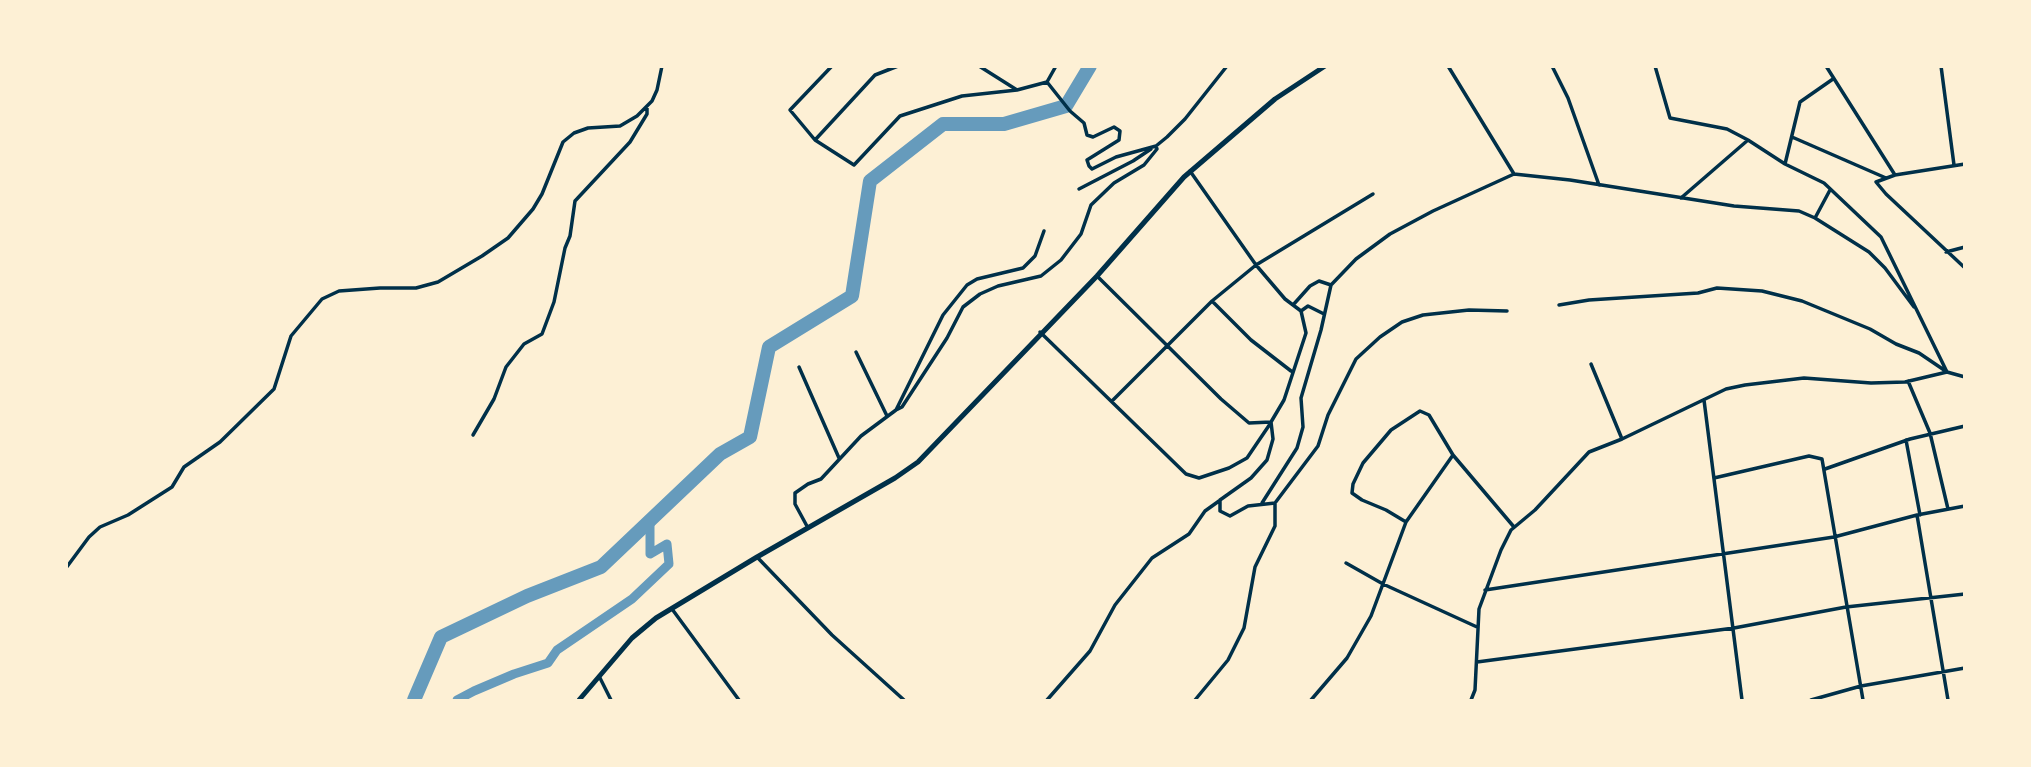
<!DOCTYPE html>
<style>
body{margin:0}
#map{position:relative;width:2031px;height:767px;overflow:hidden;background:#fdf0d5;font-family:Signika,sans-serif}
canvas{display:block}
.frame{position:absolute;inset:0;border:68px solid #fdf0d5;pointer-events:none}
</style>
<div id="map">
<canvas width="2031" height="767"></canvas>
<div class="frame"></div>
</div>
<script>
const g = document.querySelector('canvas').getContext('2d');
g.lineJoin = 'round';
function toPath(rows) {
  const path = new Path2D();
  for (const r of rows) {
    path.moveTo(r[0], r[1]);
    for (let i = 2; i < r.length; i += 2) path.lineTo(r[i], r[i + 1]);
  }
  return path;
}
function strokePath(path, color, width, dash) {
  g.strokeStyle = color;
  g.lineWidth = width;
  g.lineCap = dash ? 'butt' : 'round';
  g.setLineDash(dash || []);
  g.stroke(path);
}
strokePath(toPath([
 [457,700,474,691,514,674,548,663,557,650,632,599,669,564,667,544,650,554,650,520]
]), '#669bbc', 9);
strokePath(toPath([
 [414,700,441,637,527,596,601,567,720,454,750,437,769,347,852,296,870,181,943,124,1004,124,1066,106,1090,66]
]), '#669bbc', 14);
strokePath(toPath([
 [832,66,790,110,815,140,875,75,898,66],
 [979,66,1017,90,1047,82,1056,66],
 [1448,66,1514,174],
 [1552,66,1568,98,1599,185],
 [1655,66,1670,118,1727,129,1748,140],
 [1826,66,1895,175,1965,164],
 [1941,66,1954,165],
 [1047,82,1070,111,1084,123,1087,135,1093,137,1114,127,1120,131,1119,140,1087,160,1089,166,1092,169,1116,157,1156,146,1167,137,1185,119,1227,66],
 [1792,137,1886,178],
 [815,140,854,165,900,116,962,96,1017,90],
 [1785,164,1800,102,1833,79],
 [1190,171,1256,265,1285,299,1301,311,1308,306,1324,314],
 [1895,175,1876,182,1886,194,1965,268],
 [1079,189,1133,161,1151,149],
 [1815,218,1830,190],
 [1946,252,1965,247],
 [1097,276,1221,399,1249,423,1271,422,1284,400,1306,333,1301,311],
 [1212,301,1251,340,1291,371],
 [1293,305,1310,286,1319,281,1331,285],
 [1559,305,1589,300,1698,293,1717,288,1762,291,1802,301,1870,329,1896,344,1919,353,1947,372,1965,377],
 [1040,332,1186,474,1199,478,1229,468,1247,458,1270,424],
 [856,352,887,416],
 [1591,364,1622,439],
 [799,367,839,458],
 [1908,381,1930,433,1948,509],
 [1704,400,1742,700],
 [1112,401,1212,301,1256,265,1373,194],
 [896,410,902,407,947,338,963,307,980,294,998,286,1041,276,1061,260,1081,234,1091,205,1114,183,1144,165,1157,149,1156,146],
 [473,435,494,399,506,367,524,344,542,334,554,302,565,248,570,236,575,201,630,142,647,114,647,108],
 [1906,440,1920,515],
 [1453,455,1514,527],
 [1825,469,1910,439,1965,426],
 [1714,478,1809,456,1822,459,1863,700],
 [1262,503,1297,448,1303,427,1301,398,1321,330,1331,285,1356,259,1390,234,1433,211,1514,174,1570,180,1734,206,1799,211,1815,218,1869,252,1885,268,1914,307],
 [1275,503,1318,446,1328,415,1356,359,1380,337,1402,322,1423,315,1469,310,1507,311],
 [1917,515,1948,700],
 [808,528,795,504,795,493,808,484,821,479,861,436,896,410,943,315,967,285,977,279,1023,268,1035,256,1044,231],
 [757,557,832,635,904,700],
 [1346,563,1383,584,1477,627],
 [66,568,89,537,100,527,128,515,172,487,184,467,220,442,274,389,291,336,322,299,339,291,380,288,416,288,438,282,482,256,508,238,533,209,542,194,563,142,574,133,588,128,620,126,637,116,652,101,657,90,662,66],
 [1485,590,1834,537,1917,515,1965,506],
 [672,609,739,700],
 [1477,662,1734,628,1846,607,1965,594],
 [599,676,611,700],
 [1047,700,1090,651,1115,605,1152,558,1189,534,1205,511,1219,501],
 [1195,700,1228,660,1244,628,1255,567,1275,526,1275,503,1248,506,1230,516,1220,511,1220,500,1251,478,1267,460,1273,439,1271,422],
 [1311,700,1347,658,1371,616,1406,522,1453,455,1429,415,1420,411,1391,430,1363,463,1353,484,1352,493,1362,500,1386,510,1406,522],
 [1471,700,1475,690,1479,609,1501,550,1511,530,1535,510,1589,452,1622,439,1726,389,1745,385,1804,378,1871,383,1905,382,1947,372,1881,237,1824,183,1785,164,1748,140,1681,198],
 [1811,700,1861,686,1965,668]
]), '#003049', 3.5);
strokePath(toPath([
 [579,700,632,638,656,618,757,557,895,478,918,462,1097,276,1184,177,1275,99,1325,66]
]), '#003049', 5);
</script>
